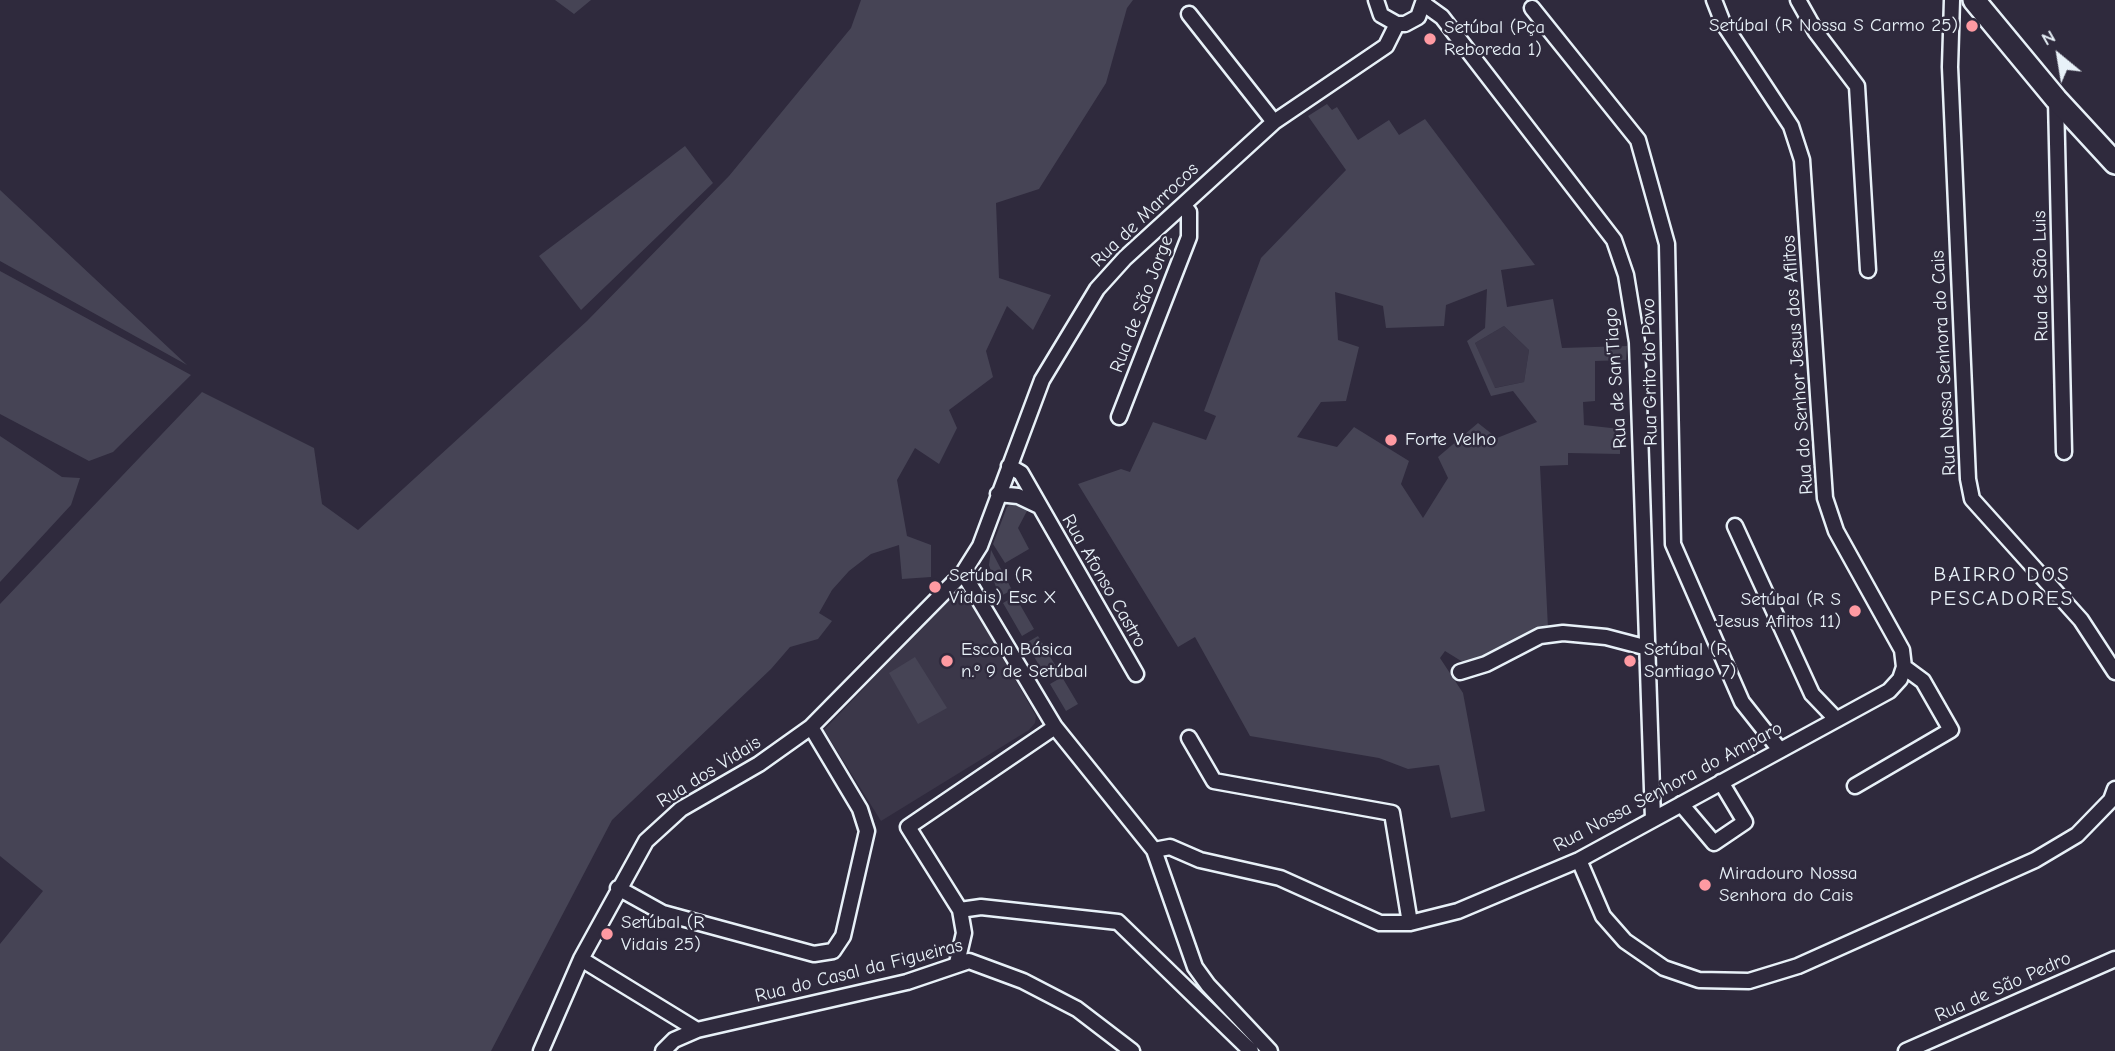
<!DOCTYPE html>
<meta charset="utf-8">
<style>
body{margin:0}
#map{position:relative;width:2115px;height:1051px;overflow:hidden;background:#2f2a3d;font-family:"Comic Neue",sans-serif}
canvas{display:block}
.north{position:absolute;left:2024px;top:21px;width:70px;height:70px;-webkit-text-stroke:5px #2f2a3d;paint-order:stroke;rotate:330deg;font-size:19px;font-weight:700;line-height:28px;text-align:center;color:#e8f1f8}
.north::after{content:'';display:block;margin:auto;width:24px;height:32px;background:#e8f1f8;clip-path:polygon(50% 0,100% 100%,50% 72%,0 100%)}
</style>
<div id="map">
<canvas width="2115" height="1051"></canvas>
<div class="north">N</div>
</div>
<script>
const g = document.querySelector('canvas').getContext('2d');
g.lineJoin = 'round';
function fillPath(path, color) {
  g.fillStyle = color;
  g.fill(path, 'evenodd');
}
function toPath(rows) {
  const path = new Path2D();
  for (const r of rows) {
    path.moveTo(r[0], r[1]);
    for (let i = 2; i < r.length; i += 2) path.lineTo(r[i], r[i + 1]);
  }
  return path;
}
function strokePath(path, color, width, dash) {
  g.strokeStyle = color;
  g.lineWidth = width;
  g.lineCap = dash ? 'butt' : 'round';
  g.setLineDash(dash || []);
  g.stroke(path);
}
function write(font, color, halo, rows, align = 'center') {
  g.font = font + ' "Comic Neue",sans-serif';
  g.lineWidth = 5;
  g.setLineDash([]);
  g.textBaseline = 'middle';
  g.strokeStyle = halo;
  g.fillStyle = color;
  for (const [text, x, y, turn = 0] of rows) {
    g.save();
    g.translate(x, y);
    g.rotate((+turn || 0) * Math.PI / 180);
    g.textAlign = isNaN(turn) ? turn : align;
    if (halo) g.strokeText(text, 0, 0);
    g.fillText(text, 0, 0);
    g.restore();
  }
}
fillPath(toPath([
 [1504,326,1529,350,1524,382,1494,388,1475,343],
 [957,598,972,605,1036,716,1035,723,1029,730,881,821,824,730,945,603]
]), '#3b3749');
fillPath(toPath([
 [555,0,591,0,574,14],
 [861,0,1133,0,1127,8,1106,83,1039,189,996,203,999,278,1051,295,1033,330,1007,306,986,351,993,377,949,410,957,428,939,464,915,448,897,480,907,536,931,545,931,577,902,579,899,545,871,554,849,571,832,590,819,613,832,621,818,639,790,647,771,669,612,820,491,1051,0,1051,0,944,43,891,0,856,0,604,202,392,314,448,322,504,358,530,587,321,729,176,851,28],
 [1327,104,1332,110,1337,107,1358,140,1389,120,1399,135,1425,119,1535,265,1501,270,1507,307,1553,299,1562,348,1627,346,1626,360,1595,361,1595,401,1583,402,1584,425,1620,429,1620,454,1568,453,1568,465,1540,466,1548,628,1480,663,1466,664,1445,651,1440,658,1463,693,1485,811,1451,818,1439,765,1408,769,1379,758,1250,736,1195,637,1178,647,1078,484,1121,469,1130,472,1153,422,1206,440,1216,416,1204,411,1261,258,1346,170,1308,116],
 [1487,289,1485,328,1467,341,1491,396,1513,391,1537,422,1497,438,1478,423,1438,457,1448,478,1423,518,1401,484,1409,461,1354,427,1337,447,1297,437,1321,402,1346,401,1359,347,1338,340,1335,292,1383,306,1386,328,1444,326,1446,305],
 [1504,326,1529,350,1524,382,1495,388,1475,343],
 [685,146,713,183,581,310,539,256],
 [0,190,187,365,0,261],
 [0,271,191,375,113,452,89,461,0,414],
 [0,436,62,477,80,478,71,505,0,582],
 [1013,502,1028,509,1018,528,1029,549,1005,563,993,544,1007,507],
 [991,550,1012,590,999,597,989,565],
 [1015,596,1034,629,1022,636,1003,603],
 [1038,636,1058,670,1046,677,1026,643],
 [915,657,947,708,918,724,889,673],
 [1062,677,1078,704,1066,711,1050,684]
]), '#464455');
const street = toPath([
 [1376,0,1381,15,1397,24,1405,24,1418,17,1424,0],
 [1798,0,1816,32,1857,86,1868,270],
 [1952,0,1950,67,1968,479,1972,499,2081,620,2115,672],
 [1424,4,1442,17,1614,240,1626,275,1637,342,1653,819],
 [1532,8,1638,140,1667,244,1673,544,1742,702,1780,750],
 [1189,14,1274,122],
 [2056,99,2064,452],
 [1119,417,1189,237,1189,212,1184,206],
 [1009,466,1021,473,1136,674],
 [998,494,1018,496,1039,506],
 [1735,526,1812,694,1836,719],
 [963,573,1055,727,1154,850,1195,967,1208,985,1270,1051],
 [1460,672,1486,664,1540,636,1563,633,1606,637,1648,648],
 [1189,738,1214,781,1392,813,1410,923],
 [1855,786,1951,730,1923,681,1904,667],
 [1681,804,1714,843,1745,822,1721,782],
 [1154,850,1170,847,1200,860,1280,878,1380,923,1410,923,1458,911,1579,860,1889,691,1900,679,1904,667,1902,650,1836,531,1825,498,1802,160,1791,126,1723,23,1714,0],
 [1579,860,1603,916,1625,941,1664,968,1699,980,1749,981,1798,966,2035,860,2077,835,2111,800,2115,789],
 [618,888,663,913,814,954,833,951,843,936,867,831,860,809,811,727],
 [960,910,981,907,1118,922,1251,1051],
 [581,959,697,1030],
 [957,963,964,933,960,910,908,827,1055,727],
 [541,1051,581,959,646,841,681,809,759,764,811,727,963,573,980,546,1042,380,1097,289,1125,258,1274,122,1386,46,1397,24],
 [663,1051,674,1040,697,1030,907,982,969,961,1023,981,1077,1009,1132,1051],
 [1906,1051,2115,959]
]);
const secondary = toPath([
 [1974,0,2056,99,2115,163]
]);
strokePath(street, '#e8f1f8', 19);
strokePath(secondary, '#e8f1f8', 26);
strokePath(street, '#2f2a3d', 14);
strokePath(secondary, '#2f2a3d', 21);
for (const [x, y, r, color] of [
 [1972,26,7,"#ff9aa2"],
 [1430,39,7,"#ff9aa2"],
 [1391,440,7,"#ff9aa2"],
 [935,587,7,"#ff9aa2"],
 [1855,611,7,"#ff9aa2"],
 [947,661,7,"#ff9aa2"],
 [1630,661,7,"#ff9aa2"],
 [1705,885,7,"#ff9aa2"],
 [607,934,7,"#ff9aa2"]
]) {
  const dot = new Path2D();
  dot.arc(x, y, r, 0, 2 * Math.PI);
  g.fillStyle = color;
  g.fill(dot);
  strokePath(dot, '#2f2a3d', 2.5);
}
write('19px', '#e8f1f8', '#2f2a3d', [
 ["Setúbal (R Nossa S Carmo 25)",1958,26,"right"],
 ["Setúbal (Pça",1444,28],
 ["Reboreda 1)",1444,50],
 ["Forte Velho",1405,440],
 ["Setúbal (R",949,576],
 ["Vidais) Esc X",949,598],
 ["Setúbal (R S",1841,600,"right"],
 ["Jesus Aflitos 11)",1841,622,"right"],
 ["Escola Básica",961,650],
 ["n.º 9 de Setúbal",961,672],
 ["Setúbal (R",1644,650],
 ["Santiago 7)",1644,672],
 ["Miradouro Nossa",1719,874],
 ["Senhora do Cais",1719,896],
 ["Setúbal (R",621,923],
 ["Vidais 25)",621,945]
], 'left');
write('19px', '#e8f1f8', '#2f2a3d', [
 ["Rua de Marrocos",1145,215,-44],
 ["Rua de São Luis",2041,276,-91],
 ["Rua de São Jorge",1142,304,-69],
 ["Rua Nossa Senhora do Cais",1944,363,-93],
 ["Rua do Senhor Jesus dos Aflitos",1798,365,-94],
 ["Rua Grito do Povo",1650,372,-91],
 ["Rua de San'Tiago",1616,378,-94],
 ["Rua Afonso Castro",1104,581,60],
 ["Rua dos Vidais",709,772,-32],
 ["Rua Nossa Senhora do Amparo",1668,787,-28],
 ["Rua do Casal da Figueiras",859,971,-14],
 ["Rua de São Pedro",2003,987,-24]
]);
g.letterSpacing = '2px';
write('21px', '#e8f1f8', '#2f2a3d', [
 ["BAIRRO DOS",2002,575],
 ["PESCADORES",2002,599]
]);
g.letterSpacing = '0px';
</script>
